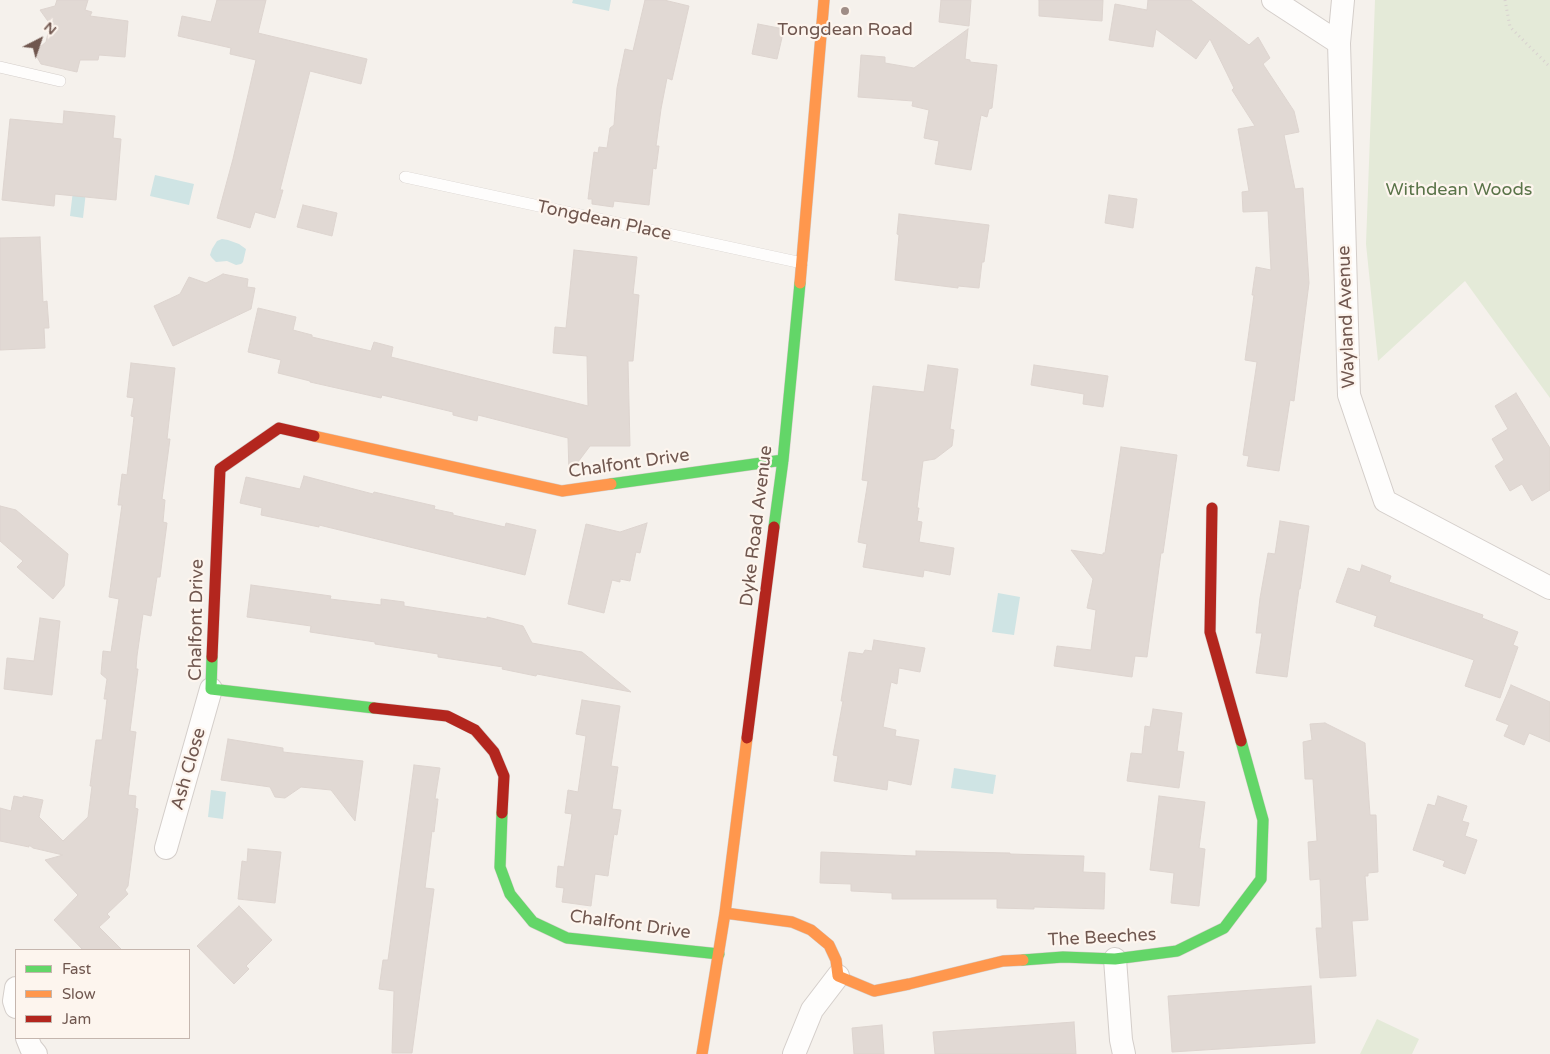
<!DOCTYPE html>
<style>
body{margin:0}
#map{position:relative;width:1550px;height:1054px;overflow:hidden;background:#f5f1ec;font-family:"Varela Round",sans-serif}
canvas{display:block}
.legend{position:absolute;left:15px;top:949px;width:175px;height:90px;box-sizing:border-box;background:#fdf5ee;border:1px solid #c5b6ae;margin:0;padding:6px 9px;list-style:none;font-size:15px;color:#70574f}
.legend li{display:flex;align-items:center;gap:10px;height:25px}
.legend b{width:25px;border:1px solid #c5b6ae}
.north{position:absolute;left:15px;top:15px;width:50px;height:50px;-webkit-text-stroke:4px #fdf5ee;paint-order:stroke;rotate:41deg;font-size:14px;font-weight:700;line-height:20px;text-align:center;color:#70574f}
.north::after{content:'';display:block;margin:auto;width:18px;height:22px;background:#70574f;clip-path:polygon(50% 0,100% 100%,50% 72%,0 100%)}
</style>
<div id="map">
<canvas width="1550" height="1054"></canvas>
<ul class="legend">
<li><b style="height:6px;background:#63d668"></b>Fast</li>
<li><b style="height:6px;background:#ff974d"></b>Slow</li>
<li><b style="height:6px;background:#b3261e"></b>Jam</li>
</ul>
<div class="north">N</div>
</div>
<script>
const g = document.querySelector('canvas').getContext('2d');
g.lineJoin = 'round';
function fillPath(path, color) {
  g.fillStyle = color;
  g.fill(path, 'evenodd');
}
function toPath(rows) {
  const path = new Path2D();
  for (const r of rows) {
    path.moveTo(r[0], r[1]);
    for (let i = 2; i < r.length; i += 2) path.lineTo(r[i], r[i + 1]);
  }
  return path;
}
function strokePath(path, color, width, dash) {
  g.strokeStyle = color;
  g.lineWidth = width;
  g.lineCap = dash ? 'butt' : 'round';
  g.setLineDash(dash || []);
  g.stroke(path);
}
function write(font, color, halo, rows, align = 'center') {
  g.font = font + ' "Varela Round",sans-serif';
  g.lineWidth = 4.5;
  g.setLineDash([]);
  g.textBaseline = 'middle';
  g.strokeStyle = halo;
  g.fillStyle = color;
  for (const [text, x, y, turn = 0] of rows) {
    g.save();
    g.translate(x, y);
    g.rotate((+turn || 0) * Math.PI / 180);
    g.textAlign = isNaN(turn) ? turn : align;
    if (halo) g.strokeText(text, 0, 0);
    g.fillText(text, 0, 0);
    g.restore();
  }
}
fillPath(toPath([
 [1375,0,1550,0,1550,398,1465,281,1378,361,1366,244],
 [1377,1019,1419,1039,1412,1054,1360,1054]
]), '#e4ead8');
fillPath(toPath([
 [573,0,611,0,609,11,572,3],
 [155,175,194,184,189,205,150,196],
 [74,182,87,183,83,218,70,216],
 [222,239,228,240,239,244,246,249,243,262,241,264,236,265,227,261,216,262,212,258,210,255,212,249,217,241],
 [998,593,1020,597,1014,635,992,632],
 [954,768,996,775,993,794,951,788],
 [211,790,226,792,223,819,208,817]
]), '#cfe4e4');
const building = toPath([
 [57,0,88,0,85,10,92,12,90,16,128,21,125,57,99,55,98,60,80,60,77,72,41,64,34,52,46,42,50,24,40,10,55,6,57,0],
 [217,0,266,0,258,33,367,59,361,84,310,71,280,190,283,190,275,218,255,212,250,228,217,218,233,159,256,60,230,54,231,48,178,36,182,16,211,22,217,0],
 [645,0,664,0,689,6,672,80,667,78,661,109,656,146,659,146,656,169,653,168,649,205,614,201,613,207,592,204,592,199,588,199,594,152,598,153,599,147,607,148,610,128,614,125,617,88,625,49,633,51,645,0],
 [941,0,971,0,969,26,939,22,941,0],
 [1039,0,1103,0,1102,21,1039,16,1039,0],
 [1148,0,1191,0,1249,45,1258,37,1270,58,1263,64,1294,111,1299,132,1284,135,1295,189,1303,188,1309,283,1294,401,1290,400,1279,471,1247,466,1249,456,1243,455,1257,362,1245,360,1254,295,1252,295,1256,267,1271,270,1268,211,1243,212,1242,192,1249,191,1238,129,1255,126,1232,90,1234,88,1210,39,1196,59,1156,29,1153,47,1109,40,1115,4,1147,10,1148,0],
 [758,24,784,29,777,59,752,54,758,24],
 [968,29,965,59,970,60,970,62,997,65,992,108,989,109,987,117,981,115,971,170,935,164,939,141,924,138,929,110,912,106,913,101,858,97,861,55,885,57,885,63,914,68,968,29],
 [64,111,115,116,113,138,121,139,116,200,55,194,54,206,2,200,10,119,63,124,64,111],
 [1109,195,1137,199,1133,228,1105,223,1109,195],
 [303,205,337,213,332,236,297,227,303,205],
 [899,214,989,225,984,262,982,262,979,288,958,286,958,288,895,280,899,235,897,234,899,214],
 [40,237,43,302,47,301,49,328,44,328,45,348,0,350,0,238,40,237],
 [574,250,637,257,633,294,639,295,633,361,628,361,630,446,590,446,569,474,568,438,478,415,477,421,453,415,453,412,382,395,381,398,310,382,310,381,278,373,281,360,248,352,258,308,296,317,293,330,312,335,312,337,371,351,374,342,393,347,391,357,588,406,587,356,553,353,555,327,566,328,574,250],
 [223,274,248,279,247,287,255,288,251,309,173,346,154,306,180,294,189,277,206,283,223,274],
 [131,363,175,368,167,439,170,439,162,499,165,500,163,522,167,523,160,577,157,577,151,616,143,614,137,656,136,669,138,669,130,731,136,732,128,795,136,796,135,808,138,809,128,886,125,890,128,894,107,914,110,917,99,927,122,950,83,950,54,920,78,895,45,860,63,855,33,848,29,845,29,847,0,841,0,808,11,811,14,796,23,798,23,796,43,800,39,817,63,841,88,817,92,786,90,786,96,740,102,740,107,699,104,699,107,679,101,674,103,651,111,652,119,599,109,597,122,505,118,505,122,474,127,475,134,417,131,416,134,398,127,397,131,363],
 [928,365,958,369,950,429,954,430,952,446,935,459,923,461,917,508,919,508,917,521,922,522,919,542,954,548,950,575,924,570,923,577,863,567,867,544,858,542,868,481,862,480,873,386,924,392,928,365],
 [1034,365,1108,376,1103,407,1083,404,1084,394,1031,385,1034,365],
 [1516,393,1550,448,1550,490,1532,501,1522,484,1510,491,1495,466,1504,460,1492,439,1508,429,1495,406,1516,393],
 [1121,447,1177,455,1163,553,1161,553,1147,657,1135,656,1132,677,1054,666,1057,646,1091,650,1096,610,1087,608,1093,579,1071,550,1103,555,1103,553,1105,553,1121,447],
 [304,476,373,494,374,492,435,506,434,509,453,513,453,515,505,527,506,523,536,530,525,575,319,525,319,527,261,515,262,508,240,503,246,477,300,489,304,476],
 [0,506,16,510,68,554,64,586,53,599,17,567,23,561,0,541,0,506],
 [1280,521,1309,526,1300,589,1299,589,1287,677,1256,673,1262,633,1256,633,1260,598,1268,553,1275,554,1280,521],
 [647,523,640,553,636,552,630,581,620,579,620,582,612,580,604,613,568,604,586,524,620,532,647,523],
 [1362,565,1391,576,1389,582,1483,615,1482,618,1518,632,1513,645,1518,647,1500,698,1465,686,1474,660,1374,626,1377,616,1336,602,1348,568,1360,572,1362,565],
 [251,585,331,596,330,599,381,605,381,599,404,602,404,606,487,619,487,617,523,626,532,643,582,652,631,692,537,674,536,676,502,669,503,667,438,657,438,654,375,644,375,642,310,632,311,626,247,617,251,585],
 [40,618,60,621,52,695,4,689,7,658,34,661,40,618],
 [874,640,925,648,920,672,899,668,897,684,891,682,883,727,896,730,895,736,919,740,911,785,888,780,887,790,834,781,838,756,833,755,843,701,841,701,849,652,863,654,865,650,872,651,874,640],
 [1511,685,1550,702,1550,742,1529,733,1524,745,1504,736,1509,725,1496,720,1511,685],
 [582,700,620,706,611,766,618,767,612,809,621,810,617,835,614,834,608,876,595,874,591,906,562,902,564,888,556,887,558,866,564,867,572,814,565,813,568,790,578,792,586,736,576,734,582,700],
 [1153,709,1182,713,1177,751,1184,752,1179,788,1127,781,1131,753,1142,754,1145,726,1150,727,1153,709],
 [1325,723,1365,743,1370,815,1376,815,1378,872,1368,873,1368,876,1365,876,1368,920,1352,921,1356,976,1320,978,1316,928,1322,928,1320,879,1310,880,1308,842,1317,841,1313,779,1305,779,1303,742,1312,740,1310,724,1325,723],
 [228,739,283,748,283,752,363,761,355,821,331,790,301,787,285,798,275,797,270,787,221,780,228,739],
 [414,765,440,768,435,799,438,799,434,832,432,831,425,888,434,889,412,1053,392,1053,394,991,379,989,383,960,388,960,414,765],
 [1159,796,1205,802,1199,848,1205,849,1199,906,1171,903,1174,873,1150,870,1159,796],
 [1438,796,1467,806,1462,821,1469,823,1465,836,1477,840,1465,874,1443,866,1445,861,1413,850,1428,804,1435,806,1438,796],
 [248,849,281,852,275,903,238,899,242,861,247,862,248,849],
 [916,851,1010,853,1010,854,1084,856,1083,872,1105,873,1104,909,1034,907,1034,909,997,908,997,899,892,899,892,893,851,891,851,884,820,883,821,852,916,856,916,851],
 [239,906,272,940,246,966,249,969,234,984,197,946,239,906],
 [1311,986,1315,1043,1172,1052,1168,996,1311,986],
 [1074,1022,1076,1054,935,1054,933,1032,1074,1022],
 [882,1025,884,1054,854,1054,852,1028,882,1025]
]);
fillPath(building, '#e1d9d4');
strokePath(building, '#ddd4cf', 1);
const lane = toPath([
 [0,67,60,81],
 [405,177,802,263]
]);
const street = toPath([
 [1273,0,1339,43],
 [1343,0,1339,43,1349,395,1385,501,1550,588],
 [166,848,211,689],
 [1115,959,1121,1040,1124,1054],
 [16,988,14,1001,16,1007],
 [27,1038,31,1048,36,1054],
 [794,1054,812,1010,838,976]
]);
const fast = toPath([
 [611,484,783,460],
 [774,527,783,460,800,283],
 [212,657,211,689,374,708],
 [502,813,500,867,510,894,533,922,567,938,719,954],
 [1023,960,1063,957,1115,959,1177,951,1224,928,1261,879,1263,820,1241,741]
]);
const slow = toPath([
 [800,283,824,0],
 [314,436,562,491,611,484],
 [725,913,792,922,811,930,829,945,836,960,838,976,874,991,909,984,1003,961,1023,960],
 [702,1054,725,913,747,738]
]);
const jam = toPath([
 [1212,508,1210,632,1241,741],
 [212,657,220,469,279,428,314,436],
 [374,708,447,716,475,730,494,752,504,776,502,813],
 [747,738,774,527]
]);
strokePath(lane, '#d4ceca', 12);
strokePath(street, '#d4ceca', 24);
strokePath(fast, '#d4ccc8', 12);
strokePath(slow, '#d4ccc8', 12);
strokePath(jam, '#d4ccc8', 12);
strokePath(toPath([
 [1505,0,1510,27,1550,67]
]), '#d8d1cf', 3, [1, 4]);
strokePath(lane, '#fefdfc', 11);
strokePath(street, '#fefdfc', 22);
strokePath(fast, '#63d668', 11);
strokePath(slow, '#ff974d', 11);
strokePath(jam, '#b3261e', 11);
for (const [x, y, r, color] of [
 [845,11,5,"#9f8d86"]
]) {
  const dot = new Path2D();
  dot.arc(x, y, r, 0, 2 * Math.PI);
  g.fillStyle = color;
  g.fill(dot);
  strokePath(dot, '#fdf5ee', 2);
}
write('18px', '#70574f', '#fdf5ee', [
 ["Tongdean Road",845,30]
]);
write('18px', '#5a7449', '#fdf5ee', [
 ["Withdean Woods",1459,190]
]);
write('18px', '#70574f', '#fdf5ee', [
 ["Tongdean Place",604,221,12],
 ["Wayland Avenue",1347,317,-92],
 ["Chalfont Drive",629,464,-8],
 ["Dyke Road Avenue",757,526,-83],
 ["Chalfont Drive",197,620,-89],
 ["Ash Close",189,769,-74],
 ["Chalfont Drive",630,925,8],
 ["The Beeches",1102,938,-3]
]);
</script>
